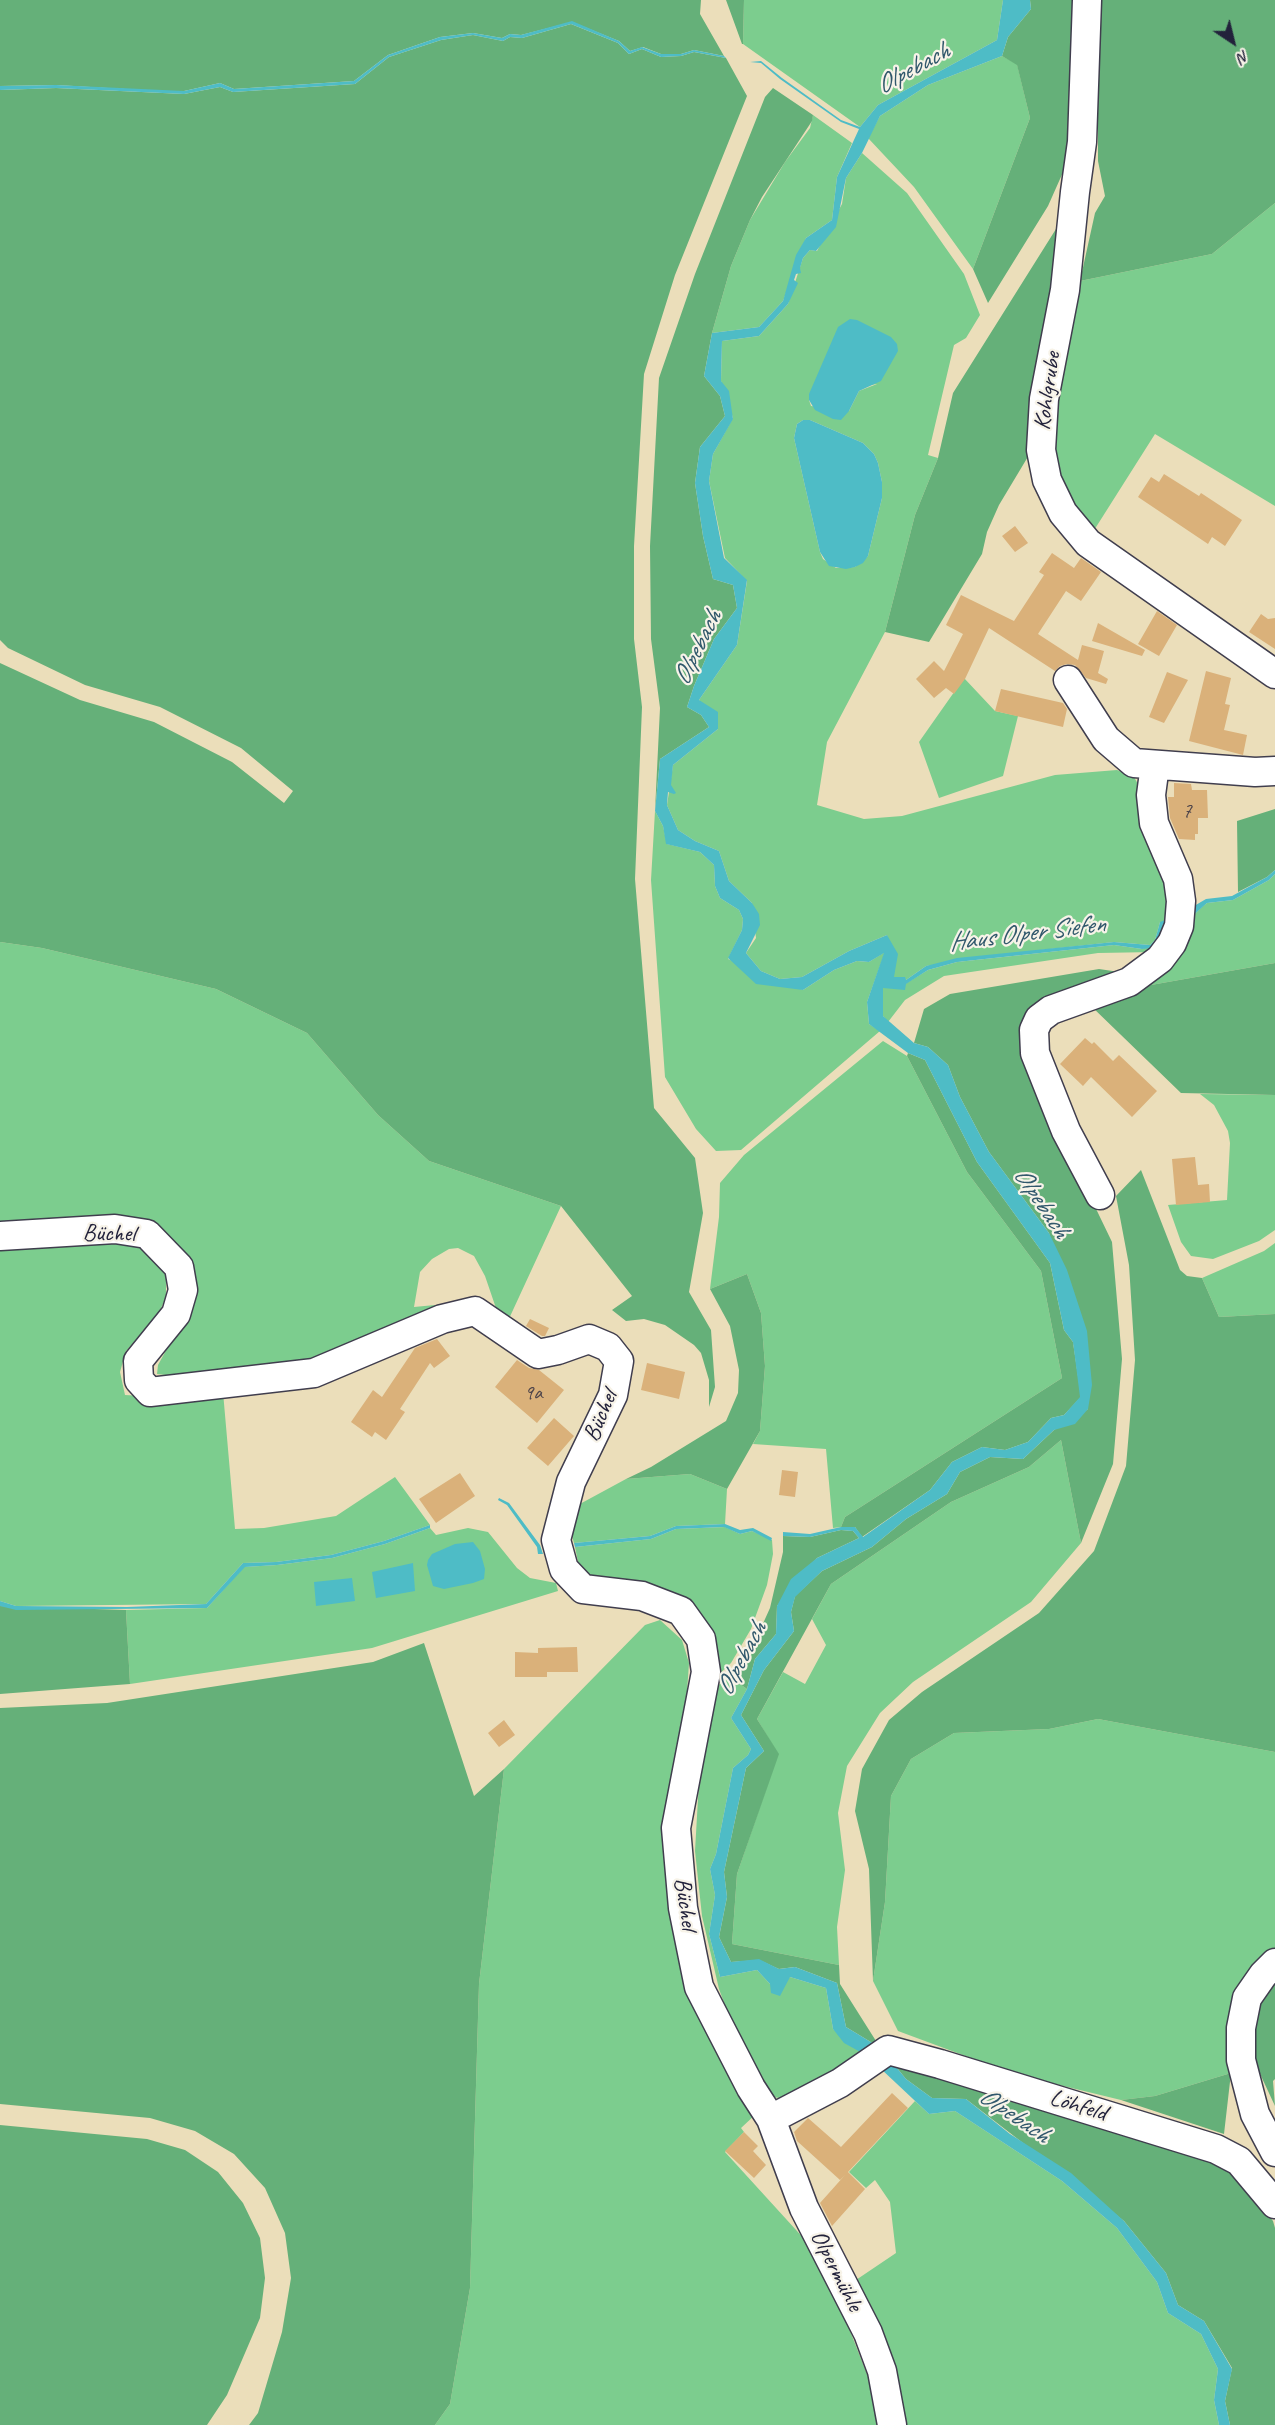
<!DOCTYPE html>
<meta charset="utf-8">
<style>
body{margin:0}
#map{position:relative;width:1275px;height:2425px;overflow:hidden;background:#ebdeba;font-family:Caveat,sans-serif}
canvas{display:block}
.north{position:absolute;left:1203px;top:12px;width:60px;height:60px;-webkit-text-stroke:4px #f7f3e8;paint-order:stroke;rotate:145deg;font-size:16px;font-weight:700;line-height:24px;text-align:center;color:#22223b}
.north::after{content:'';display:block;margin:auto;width:21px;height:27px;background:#22223b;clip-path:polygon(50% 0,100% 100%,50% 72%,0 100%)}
</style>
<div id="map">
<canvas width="1275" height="2425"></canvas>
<div class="north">N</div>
</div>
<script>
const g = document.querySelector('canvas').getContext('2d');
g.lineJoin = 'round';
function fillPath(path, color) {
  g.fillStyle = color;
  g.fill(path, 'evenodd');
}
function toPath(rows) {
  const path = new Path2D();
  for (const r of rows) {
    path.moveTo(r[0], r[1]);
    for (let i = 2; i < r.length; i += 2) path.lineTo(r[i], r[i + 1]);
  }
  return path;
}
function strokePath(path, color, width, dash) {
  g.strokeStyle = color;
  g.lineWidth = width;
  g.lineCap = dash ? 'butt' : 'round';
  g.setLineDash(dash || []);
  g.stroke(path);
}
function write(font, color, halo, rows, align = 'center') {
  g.font = font + ' Caveat,sans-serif';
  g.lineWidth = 4.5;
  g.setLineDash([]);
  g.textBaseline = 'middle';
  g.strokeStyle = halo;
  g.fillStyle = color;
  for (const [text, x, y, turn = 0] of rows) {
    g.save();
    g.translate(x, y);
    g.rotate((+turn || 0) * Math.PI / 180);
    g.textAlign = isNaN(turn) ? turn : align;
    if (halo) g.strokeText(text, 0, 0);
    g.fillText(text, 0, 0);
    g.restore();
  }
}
fillPath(toPath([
 [744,0,1003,0,997,40,878,105,860,127,743,44],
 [1002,56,1017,64,1030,118,973,269,914,187,868,138,880,116,928,85],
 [813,115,852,143,837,177,832,220,806,238,783,301,759,327,712,333,731,266,750,220,785,162,810,128],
 [862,153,907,193,964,274,980,315,966,338,954,345,928,455,938,458,915,515,885,632,827,742,817,805,864,819,902,816,1055,775,1117,770,1134,777,1143,793,1163,861,1172,910,1155,952,1098,953,944,976,905,1000,888,1022,883,1016,883,988,905,984,928,970,957,962,1114,945,1142,949,1158,942,1163,924,1160,922,1155,940,1150,945,1114,942,1041,950,926,966,906,980,894,978,887,935,849,951,802,977,780,979,761,971,746,953,756,938,752,903,729,881,719,851,695,841,678,830,667,805,673,765,718,729,699,700,737,645,747,581,725,558,709,481,713,454,733,418,721,381,722,341,759,336,788,304,803,258,810,250,817,251,842,204,846,178],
 [877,384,859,391,849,411,811,406,809,400,809,394],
 [803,420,810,420,863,443,874,454,878,463,882,482,882,498,868,556,855,567,836,568,823,559,820,552,794,438,797,424],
 [1275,203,1275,506,1155,434,1091,535,1056,476,1051,445,1055,393,1080,281,1212,254],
 [964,678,995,711,1018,716,1003,776,939,798,919,742],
 [655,811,663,826,667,844,700,852,714,865,715,886,720,898,739,910,743,919,742,930,728,959,803,990,834,970,857,961,869,962,885,952,867,1002,869,1024,880,1031,741,1150,716,1151,696,1129,665,1077,651,880],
 [1275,874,1275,963,1134,988,1189,919,1202,907,1207,903,1233,900,1269,880],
 [0,942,42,948,216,989,307,1033,378,1115,429,1161,561,1206,507,1323,498,1314,485,1276,474,1256,458,1248,449,1249,432,1259,420,1272,414,1307,435,1305,452,1308,329,1362,174,1376,157,1374,158,1365,180,1325,171,1241,0,1228],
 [883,1041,907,1056,967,1172,1041,1271,1062,1378,845,1517,841,1527,833,1528,826,1449,753,1444,760,1431,765,1366,761,1313,747,1274,710,1289,719,1217,720,1183,744,1155],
 [1200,1094,1275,1095,1275,1230,1259,1241,1213,1259,1191,1256,1181,1242,1168,1205,1227,1200,1230,1143,1228,1131,1214,1105],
 [139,1242,166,1271,166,1297,158,1315,126,1351,120,1372,125,1395,161,1397,223,1392,235,1529,264,1528,336,1516,395,1477,430,1525,384,1541,331,1555,276,1562,243,1563,206,1604,16,1606,0,1601,0,1243],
 [1275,1243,1275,1314,1219,1317,1202,1278,1264,1251],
 [1061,1440,1081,1543,1031,1602,913,1682,880,1713,847,1766,838,1813,845,1870,837,1927,839,1965,732,1944,737,1874,778,1754,757,1719,783,1672,805,1684,826,1645,812,1619,831,1584,951,1502,1029,1467],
 [690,1474,727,1489,725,1524,676,1526,650,1536,574,1543,572,1536,578,1505,626,1479],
 [725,1527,740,1534,752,1531,772,1540,773,1554,767,1585,751,1629,731,1663,712,1681,701,1631,604,1584,579,1567,575,1547,651,1539,676,1529],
 [430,1528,436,1535,468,1528,488,1532,517,1568,530,1578,556,1583,558,1591,372,1648,130,1684,126,1610,207,1608,244,1567,277,1565,332,1558,385,1544],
 [660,1620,682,1640,689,1663,687,1692,675,1754,671,1792,687,1937,756,2114,741,2128,744,2132,725,2152,807,2242,845,2318,872,2387,878,2425,435,2425,450,2404,470,2288,479,1984,504,1769,645,1625],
 [730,1677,747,1689,731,1718,751,1749,748,1755,733,1768,716,1854,710,1869,715,1895,709,1934,720,1977,757,1970,770,1984,790,1977,826,1988,833,2029,864,2054,786,2099,773,2097,744,2057,719,1989,702,1916,695,1851,700,1764,710,1691],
 [1098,1719,1275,1752,1275,1953,1231,2073,1155,2096,1121,2100,1014,2074,898,2031,873,1981,885,1902,891,1796,911,1759,954,1733,1049,1729],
 [915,2101,929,2114,955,2111,1062,2181,1117,2228,1157,2282,1168,2313,1201,2334,1218,2369,1214,2400,1219,2425,901,2425,853,2282,896,2253,890,2202,875,2180,866,2188,849,2172]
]), '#7ccd8e');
fillPath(toPath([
 [0,0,701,0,700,14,724,56,694,50,681,54,661,54,643,47,630,51,619,41,572,22,521,35,510,34,502,38,473,33,440,37,388,55,354,81,234,89,220,83,184,91,160,91,56,85,0,86],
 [726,0,744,0,743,44,742,44],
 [1030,0,1074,0,1068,161,1048,206,988,303,973,269,1030,118,1017,65,1002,56,1008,37,1031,9],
 [1102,0,1275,0,1275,203,1212,254,1080,281,1095,213,1105,196,1098,161,1098,47],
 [571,24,618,43,629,54,642,49,661,57,681,56,694,52,726,58,747,96,675,275,644,374,634,546,634,639,642,707,635,879,654,1108,695,1158,703,1213,689,1292,711,1330,715,1387,709,1407,709,1380,701,1353,694,1345,665,1325,644,1319,626,1321,612,1310,632,1296,561,1206,429,1161,378,1115,307,1033,216,989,42,948,0,942,0,663,80,700,154,722,232,762,284,803,293,791,241,748,160,707,85,685,8,648,0,640,0,90,56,88,184,94,220,87,233,92,355,84,389,57,441,40,473,35,503,41,510,37,522,38],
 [773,88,813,115,812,121,762,197,750,220,731,266,712,333,704,376,720,396,725,416,700,447,695,483,703,536,713,579,733,585,737,608,714,639,694,686,687,707,701,715,709,727,660,759,655,811,660,708,651,639,650,546,659,378,695,274,765,97],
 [1061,221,1032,450,999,505,987,532,982,554,929,642,885,632,915,515,938,458,953,393],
 [1275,809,1275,870,1267,877,1238,892,1237,821],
 [1275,963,1275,1095,1181,1093,1090,1005,1134,988],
 [1099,969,1126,973,1030,1012,1085,1186,1112,1242,1122,1359,1113,1464,1081,1543,1061,1440,1029,1467,951,1502,831,1584,757,1719,779,1754,737,1874,732,1944,839,1965,840,1984,876,2041,874,2044,846,2027,837,1983,795,1967,779,1969,759,1960,731,1962,719,1937,727,1897,724,1872,746,1768,764,1751,741,1715,764,1670,794,1631,791,1612,795,1596,822,1571,872,1547,906,1519,947,1494,960,1472,990,1457,1023,1459,1054,1430,1088,1409,1049,1233,989,1152,960,1097,948,1065,928,1047,914,1043,924,1009,950,994],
 [908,1053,925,1060,977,1162,1050,1263,1064,1330,1073,1342,1081,1397,1064,1415,1051,1418,1028,1442,1005,1450,982,1447,952,1462,930,1490,862,1537,855,1527,841,1527,845,1517,1062,1378,1041,1271,967,1172,907,1056],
 [1141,1170,1180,1270,1187,1276,1202,1278,1219,1317,1275,1314,1275,1752,1098,1719,1049,1729,954,1733,911,1759,891,1796,885,1902,873,1981,869,1869,855,1811,862,1769,889,1720,922,1692,1039,1613,1094,1551,1126,1466,1135,1360,1129,1265,1116,1196],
 [747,1274,761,1313,765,1366,760,1431,727,1489,690,1474,626,1479,651,1467,726,1421,738,1393,739,1370,730,1326,710,1289],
 [841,1530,853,1531,859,1538,817,1558,777,1606,776,1634,755,1659,747,1689,730,1677,747,1659,770,1608,783,1552,783,1536,810,1537],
 [0,1606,126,1610,130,1684,0,1694],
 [424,1643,474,1796,504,1769,479,1984,470,2288,450,2404,435,2425,249,2425,258,2413,282,2332,291,2278,285,2233,265,2188,234,2154,195,2131,150,2118,0,2104,0,1708,107,1703,373,1662],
 [1275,1978,1275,2079,1273,2081,1275,2106,1255,2063,1252,2035,1257,2006],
 [892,2062,1225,2162,1273,2221,1275,2228,1275,2425,1230,2425,1225,2401,1232,2368,1204,2321,1178,2305,1166,2273,1124,2221,966,2099,932,2098,906,2079],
 [1231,2073,1224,2134,1121,2100,1155,2096],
 [0,2125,147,2139,185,2150,218,2172,243,2203,260,2238,265,2278,260,2318,227,2395,207,2425,0,2425]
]), '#65b079');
fillPath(toPath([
 [1003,0,1030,0,1031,9,1008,37,1002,56,928,85,880,116,862,153,846,178,836,227,816,251,810,250,803,258,800,268,801,273,796,274,794,280,798,283,788,304,759,336,722,341,721,381,729,391,733,419,713,454,709,481,724,558,747,580,737,645,699,700,718,712,718,729,673,765,671,785,676,793,674,794,668,792,667,805,678,830,695,841,719,851,729,881,752,903,759,914,760,925,746,953,761,971,780,979,802,977,849,951,887,935,898,954,894,977,905,977,906,980,926,966,957,958,1114,942,1150,945,1155,940,1160,922,1165,920,1166,923,1163,924,1158,942,1151,948,1142,949,1114,945,957,962,928,970,906,984,905,990,883,988,883,1016,914,1043,928,1047,948,1065,960,1097,989,1152,1049,1233,1067,1270,1087,1331,1092,1385,1088,1409,1075,1424,1054,1430,1023,1459,990,1457,960,1472,947,1494,906,1519,872,1547,822,1571,795,1597,791,1612,794,1631,764,1670,741,1715,764,1751,746,1768,724,1872,727,1897,719,1937,731,1962,759,1959,779,1969,795,1967,837,1983,846,2027,874,2044,864,2054,844,2043,833,2029,826,1988,790,1977,780,1996,771,1993,770,1984,757,1970,720,1977,709,1934,715,1895,710,1869,716,1854,733,1768,748,1755,751,1749,731,1718,747,1689,755,1659,776,1634,777,1606,791,1579,817,1558,859,1538,853,1531,841,1530,810,1537,783,1536,783,1532,810,1534,841,1527,855,1527,863,1537,930,1490,952,1462,982,1447,1005,1450,1028,1442,1051,1418,1064,1415,1080,1397,1073,1342,1064,1330,1050,1263,977,1162,925,1060,908,1053,869,1024,867,1002,884,953,869,962,857,961,834,970,803,990,756,984,728,958,742,930,743,919,739,910,720,898,715,886,714,865,700,852,666,844,663,826,655,811,660,759,709,727,701,715,687,707,694,686,714,639,737,608,733,585,713,579,703,536,695,483,700,447,725,416,720,396,704,376,712,333,759,327,783,301,796,255,806,238,832,220,837,177,859,129,841,122,780,79,761,63,750,62,761,61,782,78,841,120,860,127,878,105,997,40],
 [572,21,619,41,630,51,642,47,661,54,681,54,694,50,724,56,726,58,694,52,681,56,661,57,642,49,629,54,618,43,571,24,522,38,510,37,503,41,473,35,441,40,389,57,355,84,233,92,220,87,184,94,56,88,0,90,0,86,56,85,184,91,220,83,234,89,354,81,388,55,440,37,473,33,502,38,510,34,521,35],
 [850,319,857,320,891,337,897,344,898,351,881,381,859,391,849,411,841,420,833,419,815,410,809,400,809,394,838,327],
 [803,420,810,420,863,443,874,454,878,463,882,482,882,498,868,556,863,563,855,567,846,569,829,566,820,552,794,438,797,424],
 [1275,870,1275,874,1269,880,1233,900,1207,903,1189,919,1189,909,1206,899,1232,896,1267,877],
 [499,1498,509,1503,540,1545,543,1554,538,1554,537,1547,507,1505,498,1500],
 [725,1524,740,1530,753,1528,772,1538,771,1541,752,1531,740,1534,724,1527,676,1529,651,1539,575,1547,574,1543,650,1536,676,1526],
 [430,1525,430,1528,385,1544,332,1558,277,1565,245,1567,207,1608,16,1610,0,1606,0,1601,16,1606,127,1607,206,1604,243,1563,276,1562,331,1555,384,1541],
 [473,1542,480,1551,485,1569,484,1579,473,1583,444,1589,433,1586,427,1565,428,1560,432,1554,455,1544],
 [413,1563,415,1591,376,1598,372,1572],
 [352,1578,355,1601,316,1606,314,1582],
 [892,2062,906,2079,932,2098,966,2099,1010,2134,1071,2173,1124,2221,1166,2273,1178,2305,1204,2321,1232,2369,1225,2401,1230,2425,1219,2425,1214,2400,1218,2369,1201,2334,1168,2313,1157,2282,1117,2228,1062,2181,955,2111,929,2114,880,2068]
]), '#4ebcc6');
fillPath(toPath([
 [1164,474,1199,496,1201,493,1242,520,1225,546,1212,537,1208,544,1138,497,1151,477,1159,482],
 [1015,526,1028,543,1015,552,1002,536],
 [1052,553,1074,568,1081,558,1101,572,1081,601,1066,591,1038,634,1078,660,1082,645,1104,651,1098,673,1108,679,1106,684,1086,678,1075,665,1067,664,1060,666,1055,671,989,628,965,679,954,694,946,688,934,698,916,679,934,661,944,671,963,634,946,625,961,595,1014,621,1044,575,1039,572],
 [1157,611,1177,625,1159,656,1138,644],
 [1261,614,1268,619,1275,618,1275,649,1249,632],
 [1098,623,1145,650,1142,656,1092,641],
 [1206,671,1231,678,1225,704,1230,705,1224,730,1247,735,1243,755,1189,741],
 [1167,672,1188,680,1164,723,1149,717],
 [1001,689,1063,703,1067,709,1063,727,995,711],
 [1174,783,1191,784,1192,790,1207,790,1208,818,1198,818,1198,834,1195,834,1195,840,1179,839,1170,818,1168,797,1174,797],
 [1085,1038,1092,1044,1094,1042,1113,1061,1119,1055,1157,1091,1132,1117,1091,1077,1083,1086,1060,1064],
 [1195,1157,1198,1185,1209,1184,1210,1202,1176,1205,1172,1159],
 [530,1319,549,1328,545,1336,542,1336,526,1326],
 [437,1339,450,1356,434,1368,430,1363,400,1409,405,1412,386,1440,375,1432,372,1437,351,1422,373,1390,382,1397,415,1348],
 [517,1360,529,1368,539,1370,564,1390,537,1423,495,1387],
 [647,1363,685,1372,679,1399,641,1390],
 [554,1418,574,1436,548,1466,527,1448],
 [782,1470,798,1472,795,1497,779,1495],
 [460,1473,475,1496,436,1523,419,1499],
 [577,1647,578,1672,547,1672,547,1677,515,1677,515,1652,538,1653,538,1648],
 [504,1720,515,1735,499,1747,488,1733],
 [892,2093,908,2108,848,2172,865,2189,832,2226,820,2203,845,2175,840,2180,797,2141,794,2132,808,2118,841,2147],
 [744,2132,758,2146,753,2151,766,2165,754,2178,725,2151]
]), '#dab17a');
const minor = toPath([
 [1087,0,1082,142,1075,192,1065,290,1044,399,1041,450,1047,480,1063,513,1088,543,1275,674],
 [1068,680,1106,739,1134,763,1255,772,1275,771],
 [1100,1195,1066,1131,1035,1053,1034,1030,1039,1019,1051,1010,1129,982,1160,959,1172,943,1179,926,1181,901,1178,879,1154,823,1151,795,1155,765],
 [0,1236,115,1229,147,1234,179,1267,183,1290,176,1314,138,1361,139,1380,150,1392,314,1373,442,1319,475,1311,538,1354,558,1350,589,1339,608,1347,619,1361,613,1395,571,1482,556,1540,564,1569,583,1589,642,1596,681,1611,701,1639,706,1672,676,1828,683,1908,699,1987,751,2088,771,2119,804,2208,868,2333,882,2371,892,2425],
 [1275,1963,1263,1975,1247,1998,1241,2028,1241,2060,1255,2114,1275,2152],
 [771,2119,840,2083,888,2050,940,2064,1216,2149,1239,2161,1275,2204]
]);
strokePath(minor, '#403e4e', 31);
strokePath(minor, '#fff', 28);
write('21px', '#50464b', null, [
 ["7",1187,811],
 ["9a",533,1393]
]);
write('24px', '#22223b', '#f7f3e8', [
 ["Kohlgrube",1048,391,-82],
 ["Büchel",109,1234,1],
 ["Büchel",601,1416,-67],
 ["Büchel",685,1904,82],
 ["Löhfeld",1078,2106,17],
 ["Olpermühle",836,2271,63]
]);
write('italic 26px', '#31586c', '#f7f3e8', [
 ["Olpebach",913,69,-29],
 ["Olpebach",698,648,-64],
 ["Haus Olper Siefen",1027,934,-7],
 ["Olpebach",1041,1203,56],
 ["Olpebach",742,1659,-62],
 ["Olpebach",1014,2116,34]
]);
</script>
